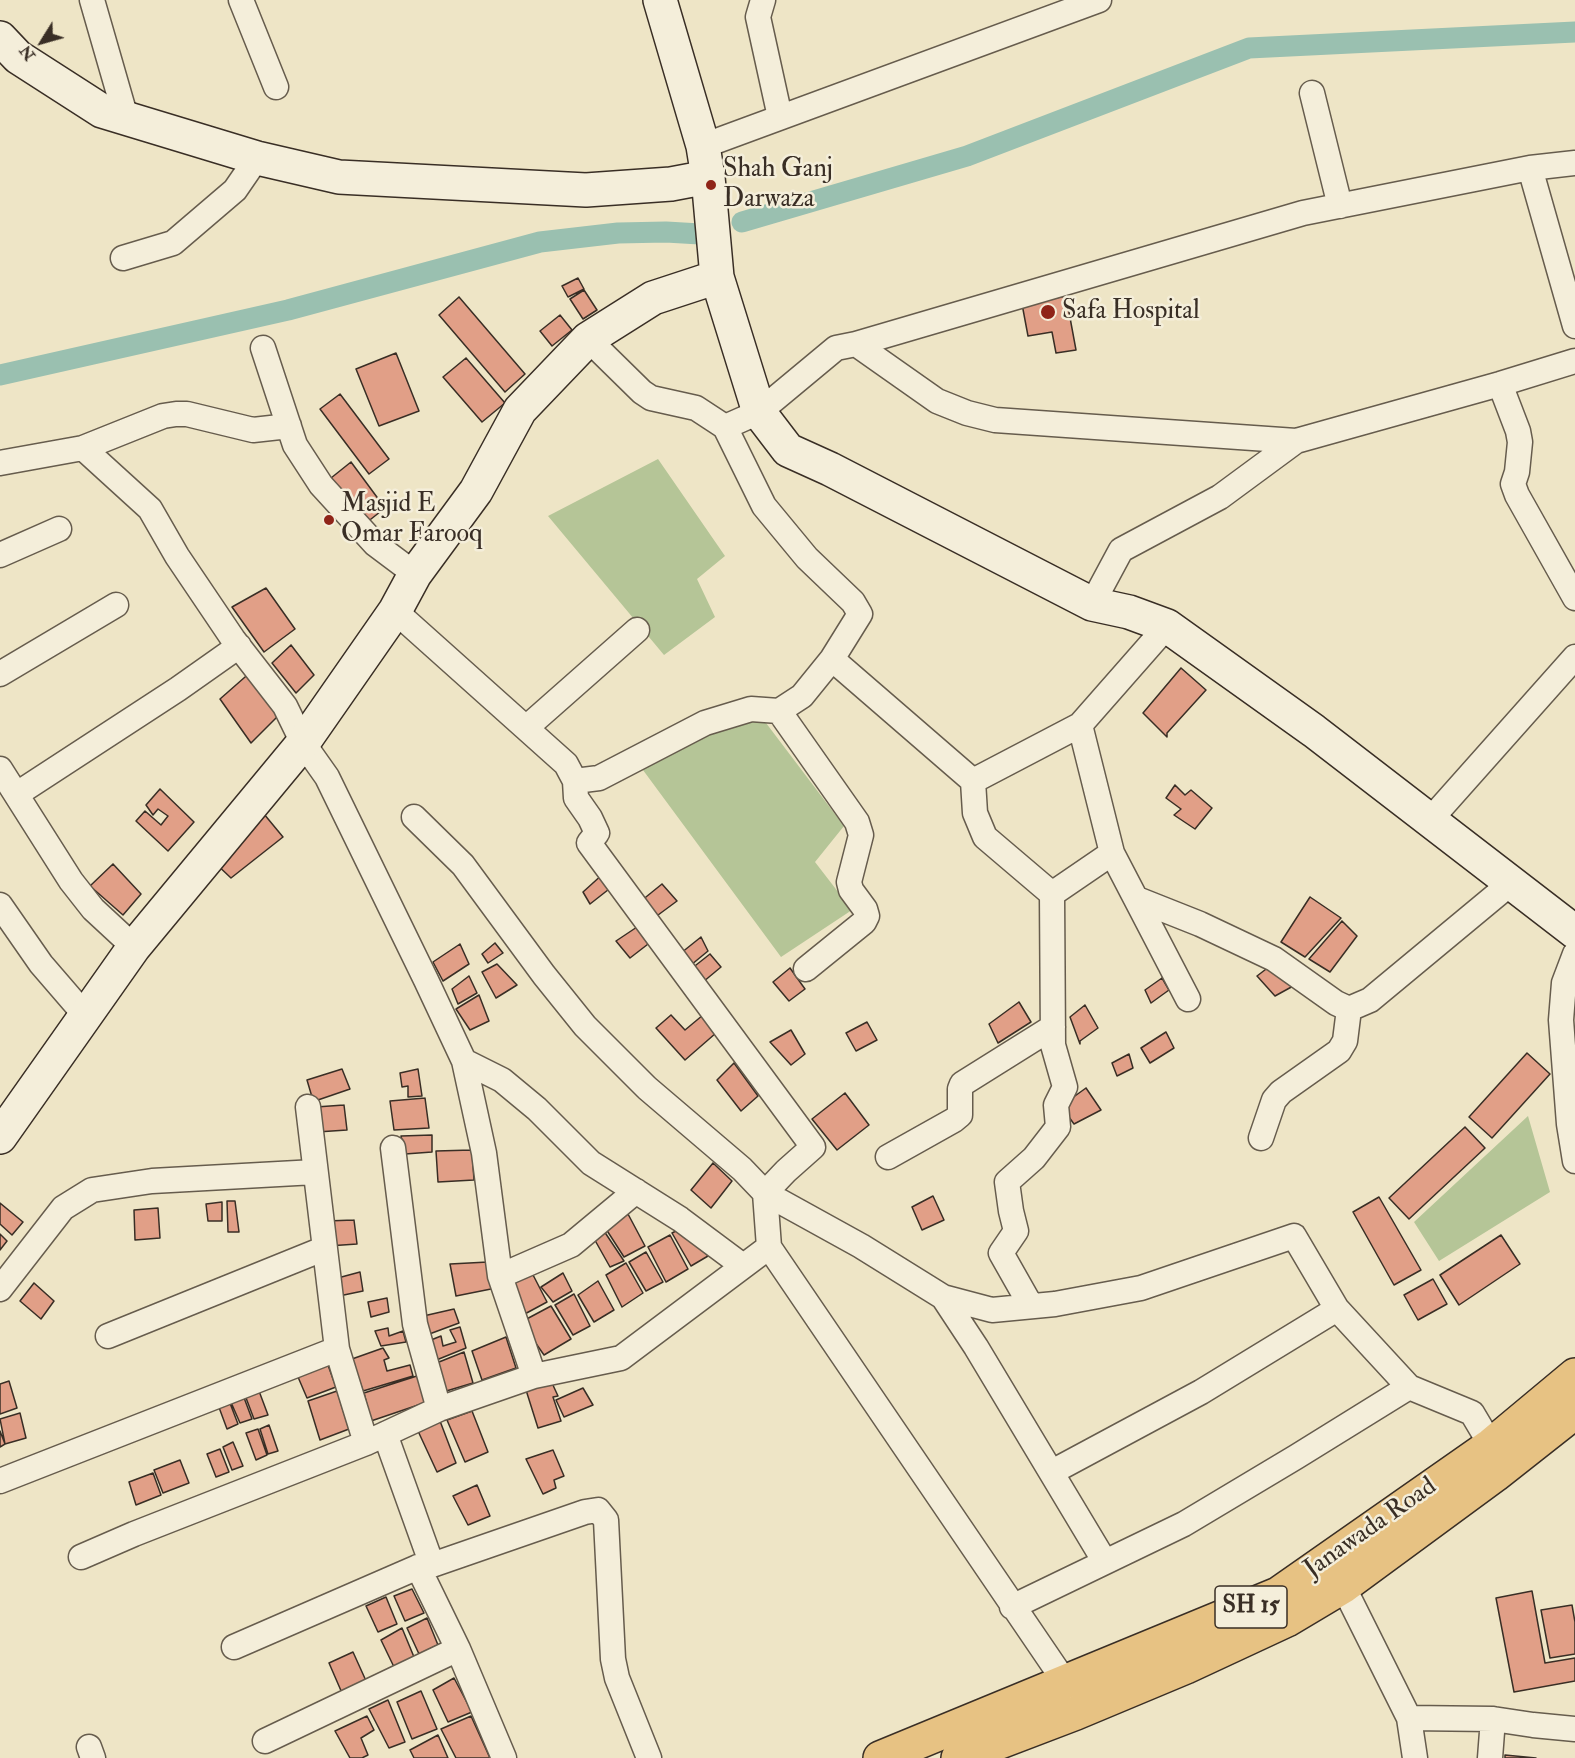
<!DOCTYPE html>
<style>
body{margin:0}
#map{position:relative;width:1575px;height:1758px;overflow:hidden;background:#eee5c6;font-family:"IM FELL Double Pica",serif}
canvas{display:block}
.north{position:absolute;left:12px;top:12px;width:60px;height:60px;-webkit-text-stroke:4px #f4eeda;paint-order:stroke;rotate:233deg;font-size:16px;font-weight:700;line-height:24px;text-align:center;color:#392e25}
.north::after{content:'';display:block;margin:auto;width:21px;height:27px;background:#392e25;clip-path:polygon(50% 0,100% 100%,50% 72%,0 100%)}
</style>
<div id="map">
<canvas width="1575" height="1758"></canvas>
<div class="north">N</div>
</div>
<script>
const g = document.querySelector('canvas').getContext('2d');
g.lineJoin = 'round';
function fillPath(path, color) {
  g.fillStyle = color;
  g.fill(path, 'evenodd');
}
function toPath(rows) {
  const path = new Path2D();
  for (const r of rows) {
    path.moveTo(r[0], r[1]);
    for (let i = 2; i < r.length; i += 2) path.lineTo(r[i], r[i + 1]);
  }
  return path;
}
function strokePath(path, color, width, dash) {
  g.strokeStyle = color;
  g.lineWidth = width;
  g.lineCap = dash ? 'butt' : 'round';
  g.setLineDash(dash || []);
  g.stroke(path);
}
function write(font, color, halo, rows, align = 'center') {
  g.font = font + ' "IM FELL Double Pica",serif';
  g.lineWidth = 5;
  g.setLineDash([]);
  g.textBaseline = 'middle';
  g.strokeStyle = halo;
  g.fillStyle = color;
  for (const [text, x, y, turn = 0] of rows) {
    g.save();
    g.translate(x, y);
    g.rotate((+turn || 0) * Math.PI / 180);
    g.textAlign = isNaN(turn) ? turn : align;
    if (halo) g.strokeText(text, 0, 0);
    g.fillText(text, 0, 0);
    g.restore();
  }
}
fillPath(toPath([
 [658,459,725,556,697,579,715,617,664,655,548,516],
 [763,719,844,826,815,862,852,910,781,957,640,766,708,731],
 [1528,1116,1550,1192,1439,1261,1414,1222]
]), '#b5c597');
strokePath(toPath([
 [742,222,967,156,1249,48,1575,32],
 [0,375,288,310,540,242,618,233,666,232,700,234]
]), '#9ac0b0', 21);
const building = toPath([
 [578,278,584,289,568,297,562,286,578,278],
 [584,290,597,310,583,319,570,299,584,290],
 [1066,296,1076,350,1056,353,1052,332,1028,336,1022,304,1066,296],
 [459,297,525,374,505,392,439,315,459,297],
 [560,315,572,330,552,346,540,331,560,315],
 [396,353,419,411,379,426,356,369,396,353],
 [466,358,505,403,482,422,443,377,466,358],
 [340,394,389,459,369,474,320,409,340,394],
 [351,462,385,508,366,523,331,478,351,462],
 [266,588,295,629,264,652,232,607,266,588],
 [291,645,314,675,296,693,272,663,291,645],
 [1181,668,1206,690,1167,733,1167,737,1143,713,1181,668],
 [253,670,284,710,251,743,220,699,253,670],
 [1175,785,1185,795,1191,790,1212,808,1195,829,1174,815,1181,809,1166,798,1175,785],
 [160,789,194,822,168,851,136,821,145,811,161,825,168,816,158,809,153,815,146,805,160,789],
 [259,808,283,837,231,878,213,861,259,808],
 [113,864,141,894,123,915,90,886,113,864],
 [604,873,613,886,590,904,583,892,604,873],
 [662,884,677,901,654,918,641,901,662,884],
 [1310,897,1341,918,1305,957,1281,942,1310,897],
 [1342,921,1357,936,1330,972,1309,959,1342,921],
 [640,925,652,941,630,958,616,941,640,925],
 [701,937,708,951,691,965,681,953,701,937],
 [495,943,503,953,488,963,482,954,495,943],
 [460,944,469,964,443,981,433,962,460,944],
 [710,954,721,967,703,982,691,969,710,954],
 [1274,963,1295,985,1275,996,1257,976,1274,963],
 [497,964,517,985,496,998,482,972,497,964],
 [790,968,805,989,789,1001,773,982,790,968],
 [469,976,477,993,458,1004,452,989,469,976],
 [1162,978,1169,990,1151,1003,1145,990,1162,978],
 [479,995,489,1021,470,1030,456,1009,479,995],
 [1019,1002,1031,1022,998,1043,989,1024,1019,1002],
 [1085,1005,1098,1028,1080,1041,1080,1044,1070,1017,1085,1005],
 [671,1015,685,1030,703,1015,716,1033,685,1060,656,1028,671,1015],
 [867,1022,877,1040,856,1051,846,1033,867,1022],
 [791,1030,805,1054,791,1065,770,1042,791,1030],
 [1166,1032,1174,1048,1150,1063,1141,1048,1166,1032],
 [1527,1053,1550,1074,1492,1138,1469,1117,1527,1053],
 [1129,1054,1133,1068,1117,1076,1112,1063,1129,1054],
 [734,1063,758,1096,741,1111,717,1080,734,1063],
 [342,1069,350,1089,315,1101,312,1097,307,1080,342,1069],
 [418,1069,422,1096,408,1097,408,1086,402,1087,400,1073,418,1069],
 [1086,1088,1101,1110,1074,1124,1061,1106,1086,1088],
 [845,1093,869,1125,837,1150,812,1119,845,1093],
 [425,1098,429,1128,394,1130,390,1101,425,1098],
 [344,1105,347,1130,317,1132,316,1107,344,1105],
 [1465,1127,1485,1148,1409,1219,1389,1198,1465,1127],
 [432,1135,432,1152,405,1154,401,1136,432,1135],
 [472,1150,474,1180,438,1182,436,1151,472,1150],
 [713,1163,732,1181,711,1208,691,1190,713,1163],
 [933,1196,944,1220,922,1230,912,1207,933,1196],
 [1379,1197,1421,1270,1394,1285,1353,1212,1379,1197],
 [227,1201,235,1201,239,1232,228,1232,227,1201],
 [222,1202,222,1221,208,1221,206,1204,222,1202],
 [0,1203,23,1222,12,1235,0,1224,0,1203],
 [158,1208,160,1238,135,1240,134,1210,158,1208],
 [628,1214,645,1246,624,1257,606,1229,628,1214],
 [354,1220,357,1244,328,1246,326,1221,354,1220],
 [686,1226,708,1256,691,1266,672,1233,686,1226],
 [602,1228,624,1261,610,1267,592,1235,602,1228],
 [0,1234,7,1241,0,1250,0,1234],
 [670,1235,688,1269,666,1282,648,1247,670,1235],
 [1501,1235,1520,1264,1459,1305,1440,1275,1501,1235],
 [646,1252,663,1282,646,1291,629,1262,646,1252],
 [488,1262,491,1289,456,1296,450,1264,488,1262],
 [626,1263,643,1293,622,1307,606,1275,626,1263],
 [531,1271,547,1302,521,1316,509,1285,531,1271],
 [360,1272,363,1291,339,1296,334,1279,360,1272],
 [563,1273,572,1291,553,1302,541,1287,563,1273],
 [1433,1279,1447,1304,1418,1320,1404,1295,1433,1279],
 [598,1281,614,1310,594,1322,578,1295,598,1281],
 [34,1283,54,1301,41,1319,20,1301,34,1283],
 [574,1294,590,1326,573,1335,555,1305,574,1294],
 [387,1298,389,1312,371,1317,368,1302,387,1298],
 [551,1306,571,1339,544,1355,521,1322,551,1306],
 [454,1309,459,1323,424,1336,419,1317,454,1309],
 [460,1327,466,1348,434,1361,426,1342,441,1336,443,1346,456,1342,450,1330,460,1327],
 [388,1328,389,1336,403,1331,406,1342,381,1346,375,1331,388,1328],
 [506,1337,516,1368,482,1380,472,1351,506,1337],
 [383,1348,389,1358,384,1360,387,1371,410,1365,413,1376,363,1391,352,1359,383,1348],
 [464,1352,473,1383,443,1392,434,1364,464,1352],
 [325,1357,336,1387,307,1398,295,1370,325,1357],
 [420,1375,430,1401,371,1421,364,1393,420,1375],
 [9,1381,17,1408,0,1414,0,1384,9,1381],
 [256,1383,268,1415,254,1419,243,1390,256,1383],
 [552,1383,558,1396,553,1397,561,1421,538,1428,526,1390,552,1383],
 [583,1388,593,1405,564,1417,556,1400,583,1388],
 [337,1391,349,1429,320,1440,308,1401,337,1391],
 [243,1395,252,1419,240,1423,230,1400,243,1395],
 [228,1398,238,1424,227,1429,217,1402,228,1398],
 [472,1411,488,1452,465,1462,447,1420,472,1411],
 [20,1413,26,1438,5,1444,0,1419,20,1413],
 [440,1421,456,1463,437,1472,418,1431,440,1421],
 [269,1425,278,1451,268,1454,260,1429,269,1425],
 [258,1429,267,1455,256,1460,246,1433,258,1429],
 [0,1431,5,1444,0,1447,0,1431],
 [233,1442,243,1466,232,1470,223,1447,233,1442],
 [220,1449,229,1472,216,1477,207,1454,220,1449],
 [553,1450,564,1476,554,1480,556,1488,543,1494,526,1459,553,1450],
 [180,1460,189,1483,163,1493,154,1470,180,1460],
 [153,1473,161,1495,136,1505,129,1482,153,1473],
 [477,1485,490,1516,468,1525,453,1496,477,1485],
 [412,1589,424,1613,405,1621,394,1596,412,1589],
 [1532,1591,1545,1663,1575,1658,1575,1681,1514,1692,1496,1598,1532,1591],
 [386,1597,397,1624,378,1632,366,1606,386,1597],
 [1572,1605,1575,1622,1575,1654,1550,1658,1541,1610,1572,1605],
 [427,1618,438,1645,419,1654,407,1628,427,1618],
 [402,1628,414,1657,394,1667,381,1640,402,1628],
 [353,1652,367,1683,342,1693,329,1663,353,1652],
 [454,1678,472,1712,448,1722,433,1690,454,1678],
 [421,1691,437,1729,412,1739,397,1702,421,1691],
 [388,1700,405,1742,389,1748,369,1709,388,1700],
 [367,1716,374,1730,361,1738,368,1755,362,1758,350,1758,335,1731,367,1716],
 [471,1716,490,1758,456,1758,441,1729,471,1716],
 [438,1735,448,1758,414,1758,410,1750,438,1735],
 [1505,1755,1536,1758,1505,1758,1505,1755]
]);
fillPath(building, '#e19f87');
strokePath(building, '#392e25', 1.5);
const street = toPath([
 [92,0,126,118],
 [241,0,276,87],
 [763,0,758,17,780,117],
 [1312,93,1340,206],
 [703,146,1099,0],
 [1530,168,1575,326],
 [123,258,173,243,235,190,257,158],
 [856,344,937,401,967,413,995,420,1296,441],
 [263,348,295,445,321,485,375,544,415,574],
 [1500,384,1518,431,1520,442,1517,472,1513,484,1517,495,1575,598],
 [725,427,759,412,836,348,856,344,1303,213,1530,168,1575,163],
 [83,448,150,509,177,556,233,639,285,706,303,743,327,777,426,980,464,1061,484,1153,500,1276,534,1376],
 [0,463,83,448,163,416,176,414,187,414,253,430,289,426],
 [0,555,59,529],
 [1092,604,1121,550,1220,497,1296,441,1500,384,1575,361],
 [395,611,566,764,575,781,576,798,590,818,597,833,589,843,813,1147,786,1171,765,1193,769,1247],
 [1167,626,1080,725,1112,853,1188,999],
 [832,659,973,781,975,813,985,837,1052,894],
 [0,674,116,605],
 [779,711,857,822,861,835,849,882,851,890,865,909,867,916,864,922,806,969],
 [526,728,637,630],
 [0,769,71,881,93,909,134,947],
 [575,781,599,778,705,723,751,709,779,711,802,696,832,659,860,614,853,602,807,558,764,506,725,427,696,408,651,398,642,392,588,339],
 [973,781,1080,725],
 [17,794,178,689,239,646],
 [414,817,463,865,544,975,585,1026,647,1088,742,1169,765,1193,861,1246,943,1297,992,1310,1055,1304,1141,1288,1294,1236,1337,1309,1409,1387,1472,1413,1491,1445],
 [1430,820,1575,657],
 [1137,899,1200,924,1274,959,1336,1003,1349,1009,1370,1000,1511,883],
 [0,905,41,964,85,1015],
 [1575,954,1564,983,1561,1020,1569,1124,1575,1161],
 [464,1061,502,1080,537,1109,591,1163,680,1219,743,1266],
 [308,1107,337,1349,366,1443],
 [1261,1138,1274,1100,1281,1092,1339,1051,1345,1041,1349,1009],
 [393,1148,415,1324,439,1409],
 [888,1157,954,1120,960,1115,960,1089,962,1084,1053,1027],
 [500,1276,571,1245,636,1191],
 [0,1289,63,1208,92,1190,152,1181,315,1172],
 [943,1297,976,1347,1105,1562],
 [1031,1306,1001,1253,1016,1231,1011,1211,1007,1182,1034,1158,1058,1127,1056,1105,1065,1087,1053,1045,1052,894,1112,853],
 [108,1336,323,1249],
 [385,1434,432,1565,418,1567,458,1649,504,1758],
 [1052,1472,1201,1392,1337,1309],
 [0,1481,337,1349],
 [81,1557,134,1534,366,1443,439,1409,534,1376,621,1358,769,1247,1065,1682,1070,1697],
 [432,1565,585,1512,598,1510,606,1520,613,1659,617,1678,649,1758],
 [1337,1574,1409,1718,1415,1758],
 [1012,1607,1184,1524,1296,1457,1409,1387],
 [234,1647,418,1567],
 [1409,1718,1493,1719,1533,1725,1575,1729],
 [265,1741,458,1649],
 [89,1747,93,1758],
 [1490,1758,1493,1719]
]);
const secondary = toPath([
 [660,0,703,146,708,177,717,277,759,412,788,450,830,469,1092,604,1129,612,1167,626,1314,731,1575,932],
 [0,38,18,57,102,111,257,158,339,177,586,190,671,184,708,177],
 [0,1137,134,947,303,743,395,611,415,574,476,491,520,410,588,339,653,298,717,277]
]);
const primary = toPath([
 [880,1758,1278,1594,1491,1445,1575,1375],
 [958,1758,1076,1713,1186,1667,1287,1620,1344,1586,1495,1475,1575,1412]
]);
strokePath(street, '#665c4d', 27);
strokePath(secondary, '#392e25', 36);
strokePath(primary, '#392e25', 36);
strokePath(street, '#f4eeda', 24);
strokePath(secondary, '#f4eeda', 33);
strokePath(primary, '#e7c283', 33);
for (const [x, y, r, color] of [
 [711,185,6,"#8f2418"],
 [1048,312,8,"#8f2418"],
 [329,520,6,"#8f2418"]
]) {
  const dot = new Path2D();
  dot.arc(x, y, r, 0, 2 * Math.PI);
  g.fillStyle = color;
  g.fill(dot);
  strokePath(dot, '#f4eeda', 2);
}
for (const [x, y, w] of [
 [1251,1607,72]
]) {
  const box = new Path2D();
  box.roundRect(x - w / 2, y - 21, w, 42, 4.5);
  g.fillStyle = '#f4eeda';
  g.fill(box);
  strokePath(box, '#392e25', 1.5);
}
write('bold 24px', '#392e25', null, [
 ["SH 15",1251,1607]
]);
write('26px', '#392e25', '#f4eeda', [
 ["Shah Ganj",723,170],
 ["Darwaza",723,200],
 ["Safa Hospital",1062,312],
 ["Masjid E",341,505],
 ["Omar Farooq",341,535]
], 'left');
write('26px', '#392e25', '#f4eeda', [
 ["Janawada Road",1371,1529,-35]
]);
</script>
